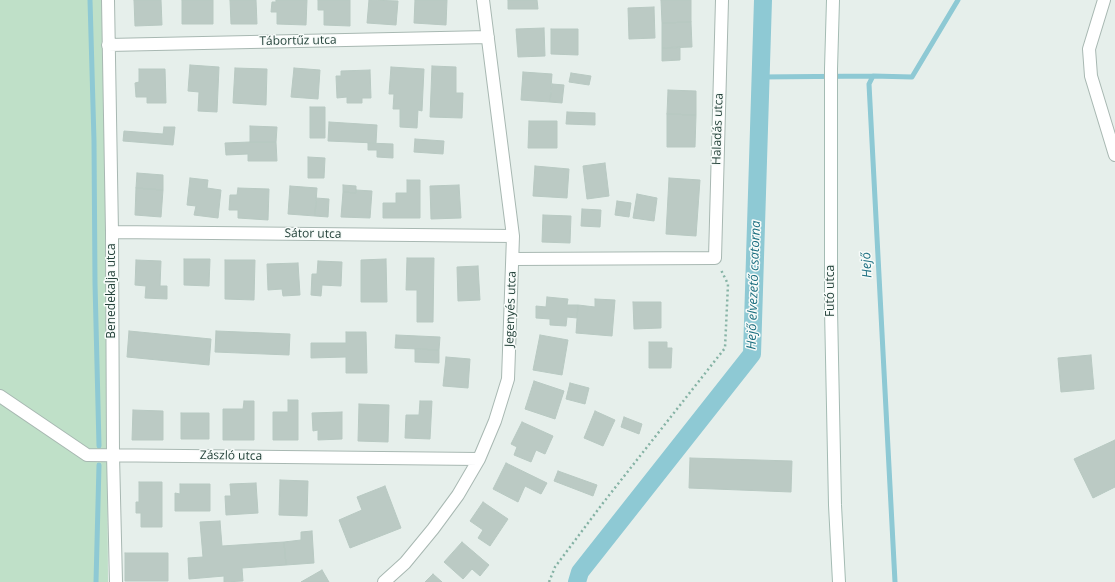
<!DOCTYPE html>
<meta charset="utf-8">
<style>
body{margin:0}
canvas{display:block;background:#e6efeb}
</style>
<canvas width="1115" height="582"></canvas>
<script>
const g = document.querySelector('canvas').getContext('2d');
g.lineJoin = 'round';
function fillPath(path, color) {
  g.fillStyle = color;
  g.fill(path, 'evenodd');
}
function toPath(rows) {
  const path = new Path2D();
  for (const r of rows) {
    path.moveTo(r[0], r[1]);
    for (let i = 2; i < r.length; i += 2) path.lineTo(r[i], r[i + 1]);
  }
  return path;
}
function strokePath(path, color, width, dash) {
  g.strokeStyle = color;
  g.lineWidth = width;
  g.lineCap = dash ? 'butt' : 'round';
  g.setLineDash(dash || []);
  g.stroke(path);
}
function write(font, color, halo, rows, align = 'center') {
  g.font = font + ' "Open Sans",sans-serif';
  g.lineWidth = 3;
  g.setLineDash([]);
  g.textBaseline = 'middle';
  g.strokeStyle = halo;
  g.fillStyle = color;
  for (const [text, x, y, turn = 0] of rows) {
    g.save();
    g.translate(x, y);
    g.rotate((+turn || 0) * Math.PI / 180);
    g.textAlign = isNaN(turn) ? turn : align;
    if (halo) g.strokeText(text, 0, 0);
    g.fillText(text, 0, 0);
    g.restore();
  }
}
fillPath(toPath([
 [0,0,104,0,108,582,0,582]
]), '#bfe0c8');
strokePath(toPath([
 [90,0,94,141,95,283,99,446],
 [760,77,873,76],
 [96,582,99,465],
 [895,582,869,84,873,76,912,77,958,0]
]), '#8ec9d4', 5);
strokePath(toPath([
 [577,582,580,572,752,354,763,0]
]), '#8ec9d4', 18);
const building = toPath([
 [134,0,161,0,162,25,135,26,134,0],
 [182,0,213,0,213,24,182,24,182,0],
 [230,0,256,0,257,24,231,24,230,0],
 [276,0,307,0,306,25,277,24,277,12,271,12,272,2,276,2,276,0],
 [318,0,350,0,350,26,324,25,324,10,318,10,318,0],
 [369,0,398,1,396,25,367,23,369,0],
 [415,0,447,0,446,25,414,23,415,0],
 [508,0,537,0,538,9,508,9,508,0],
 [661,0,691,0,691,22,662,23,661,0],
 [654,7,655,38,629,39,628,8,654,7],
 [691,22,692,47,662,48,662,23,691,22],
 [544,28,545,56,518,57,516,29,544,28],
 [551,29,578,29,578,55,551,54,551,29],
 [680,47,680,60,662,61,662,48,680,47],
 [190,65,219,67,217,112,198,111,199,92,188,91,190,65],
 [432,66,456,67,456,93,463,93,462,118,430,117,432,66],
 [391,67,424,69,422,111,418,110,417,128,400,127,400,109,393,109,394,94,389,94,391,67],
 [235,68,267,69,266,105,233,103,235,68],
 [294,68,320,70,318,99,291,97,294,68],
 [139,69,165,69,166,103,147,103,147,97,136,97,135,83,139,82,139,69],
 [370,70,371,98,362,98,362,103,347,103,347,97,337,98,336,76,341,76,341,71,370,70],
 [523,72,552,74,550,102,521,100,523,72],
 [571,73,591,76,589,85,569,82,571,73],
 [552,84,564,85,562,103,550,102,552,84],
 [668,90,696,91,696,115,667,114,668,90],
 [310,107,325,107,325,138,310,138,310,107],
 [567,112,595,113,595,125,566,124,567,112],
 [667,114,696,115,695,147,667,147,667,114],
 [529,121,557,121,557,148,528,148,529,121],
 [329,122,377,125,376,143,328,141,329,122],
 [250,126,277,127,276,142,250,142,250,126],
 [164,127,175,127,173,145,123,141,124,131,163,134,164,127],
 [415,139,444,141,443,154,414,152,415,139],
 [250,142,276,142,277,161,248,161,248,154,226,155,225,143,250,142],
 [368,143,393,144,393,158,377,157,377,150,368,150,368,143],
 [308,157,325,158,324,178,308,178,308,157],
 [605,163,609,196,587,199,583,166,605,163],
 [535,166,569,169,567,198,533,196,535,166],
 [137,173,163,175,163,190,136,188,137,173],
 [190,178,208,180,207,188,221,190,218,218,194,215,196,206,187,205,190,178],
 [669,178,700,180,696,236,666,234,669,178],
 [407,180,420,180,420,218,383,218,383,203,396,203,396,193,407,193,407,180],
 [343,185,356,186,356,193,343,192,343,185],
 [459,185,461,218,431,219,430,186,459,185],
 [290,186,317,188,315,216,288,214,290,186],
 [136,188,163,190,161,217,135,215,136,188],
 [238,188,269,189,268,220,238,218,238,210,229,210,230,195,237,195,238,188],
 [356,190,372,191,370,218,341,217,343,192,356,193,356,190],
 [637,194,657,198,654,221,633,218,637,194],
 [316,198,329,199,328,217,315,216,316,198],
 [617,201,631,203,629,217,615,215,617,201],
 [582,209,601,210,600,227,581,226,582,209],
 [543,215,571,216,570,243,542,242,543,215],
 [407,258,434,258,433,322,417,322,417,290,406,290,407,258],
 [184,259,210,259,209,286,184,285,184,259],
 [386,259,387,302,361,302,361,260,386,259],
 [136,260,161,261,160,286,167,286,167,299,145,298,146,286,135,285,136,260],
 [225,260,255,260,254,300,225,299,225,260],
 [318,261,342,262,341,286,322,285,321,296,311,295,312,274,317,274,318,261],
 [298,263,300,295,283,296,282,289,268,290,267,264,298,263],
 [478,266,480,300,458,301,457,267,478,266],
 [547,297,568,299,567,305,578,305,577,318,567,317,566,326,550,325,550,319,536,318,536,306,546,307,547,297],
 [595,299,615,300,612,336,576,333,578,305,595,307,595,299],
 [633,302,661,302,661,328,634,329,633,302],
 [129,331,211,339,209,365,127,357,129,331],
 [216,331,290,334,289,355,215,352,216,331],
 [346,332,366,332,367,373,346,373,346,357,311,358,311,343,346,343,346,332],
 [396,335,440,337,439,350,395,348,396,335],
 [540,335,568,340,562,375,533,370,540,335],
 [649,342,667,342,667,348,672,348,671,368,649,368,649,342],
 [415,349,439,350,439,363,415,362,415,349],
 [1091,355,1094,389,1061,392,1058,358,1091,355],
 [446,357,470,359,468,388,443,386,446,357],
 [534,381,564,391,555,419,525,409,534,381],
 [570,383,589,388,585,404,566,399,570,383],
 [288,400,298,400,298,440,273,440,273,412,288,412,288,400],
 [244,401,254,401,254,440,223,440,223,409,243,409,244,401],
 [420,401,432,401,430,439,405,438,406,415,419,415,420,401],
 [359,404,389,405,388,442,358,441,359,404],
 [133,410,163,411,163,440,132,440,133,410],
 [595,411,615,420,603,446,584,438,595,411],
 [342,412,342,439,318,440,318,430,313,431,312,413,342,412],
 [181,413,209,413,209,439,181,439,181,413],
 [624,417,642,424,639,434,621,427,624,417],
 [522,422,553,436,545,454,536,450,531,462,514,455,517,447,511,444,522,422],
 [1115,440,1115,487,1093,498,1074,459,1115,440],
 [690,458,792,461,791,492,689,488,690,458],
 [506,463,547,483,541,494,525,486,518,502,493,489,506,463],
 [558,471,597,485,593,496,554,481,558,471],
 [280,480,308,481,307,516,279,515,280,480],
 [139,482,162,482,162,527,141,527,141,513,136,513,136,502,139,502,139,482],
 [256,483,258,513,226,515,225,496,231,496,230,484,256,483],
 [180,484,210,484,210,511,175,511,175,493,180,494,180,484],
 [385,486,401,528,350,548,339,520,362,510,357,497,385,486],
 [483,502,508,519,490,546,478,538,483,530,470,521,483,502],
 [220,521,222,546,284,542,286,565,242,568,243,581,224,582,224,576,189,579,188,558,203,557,200,522,220,521],
 [312,531,314,563,286,565,284,542,301,540,301,532,312,531],
 [462,542,489,565,480,576,472,569,463,579,444,562,462,542],
 [125,553,168,553,168,581,125,581,125,553],
 [322,570,329,582,301,582,322,570],
 [433,574,442,582,425,582,433,574]
]);
fillPath(building, '#bbcac4');
strokePath(building, '#b8c9c2', 1);
const street = toPath([
 [108,0,112,232,113,455,116,582],
 [1104,0,1089,49,1091,76,1115,155],
 [108,45,488,37],
 [112,232,513,236],
 [513,259,715,258,722,0],
 [0,396,87,455,479,459],
 [384,582,405,563,433,529,458,495,479,459,495,421,508,379,513,236,483,0]
]);
const secondary = toPath([
 [833,0,831,69,831,309,835,505,839,582]
]);
strokePath(street, '#a8b8b2', 14);
strokePath(secondary, '#a4bbb3', 14);
strokePath(toPath([
 [549,582,555,567,603,503,725,348,728,284,721,270]
]), '#86b3a5', 2.5, [2, 3]);
strokePath(street, '#fff', 12);
strokePath(secondary, '#fff', 12);
write('12px', '#24423a', '#f7fbf9', [
 ["Tábortűz utca",298,41,-1],
 ["Haladás utca",718,129,-88],
 ["Sátor utca",313,234,1],
 ["Benedekalja utca",112,291,-90],
 ["Futó utca",831,291,-90],
 ["Jegenyés utca",511,309,-88],
 ["Zászló utca",231,456,1]
]);
write('italic 13px', '#1c6f80', '#f7fbf9', [
 ["Hejő",867,265,-93],
 ["Hejő elvezető csatorna",754,285,-88]
]);
</script>
